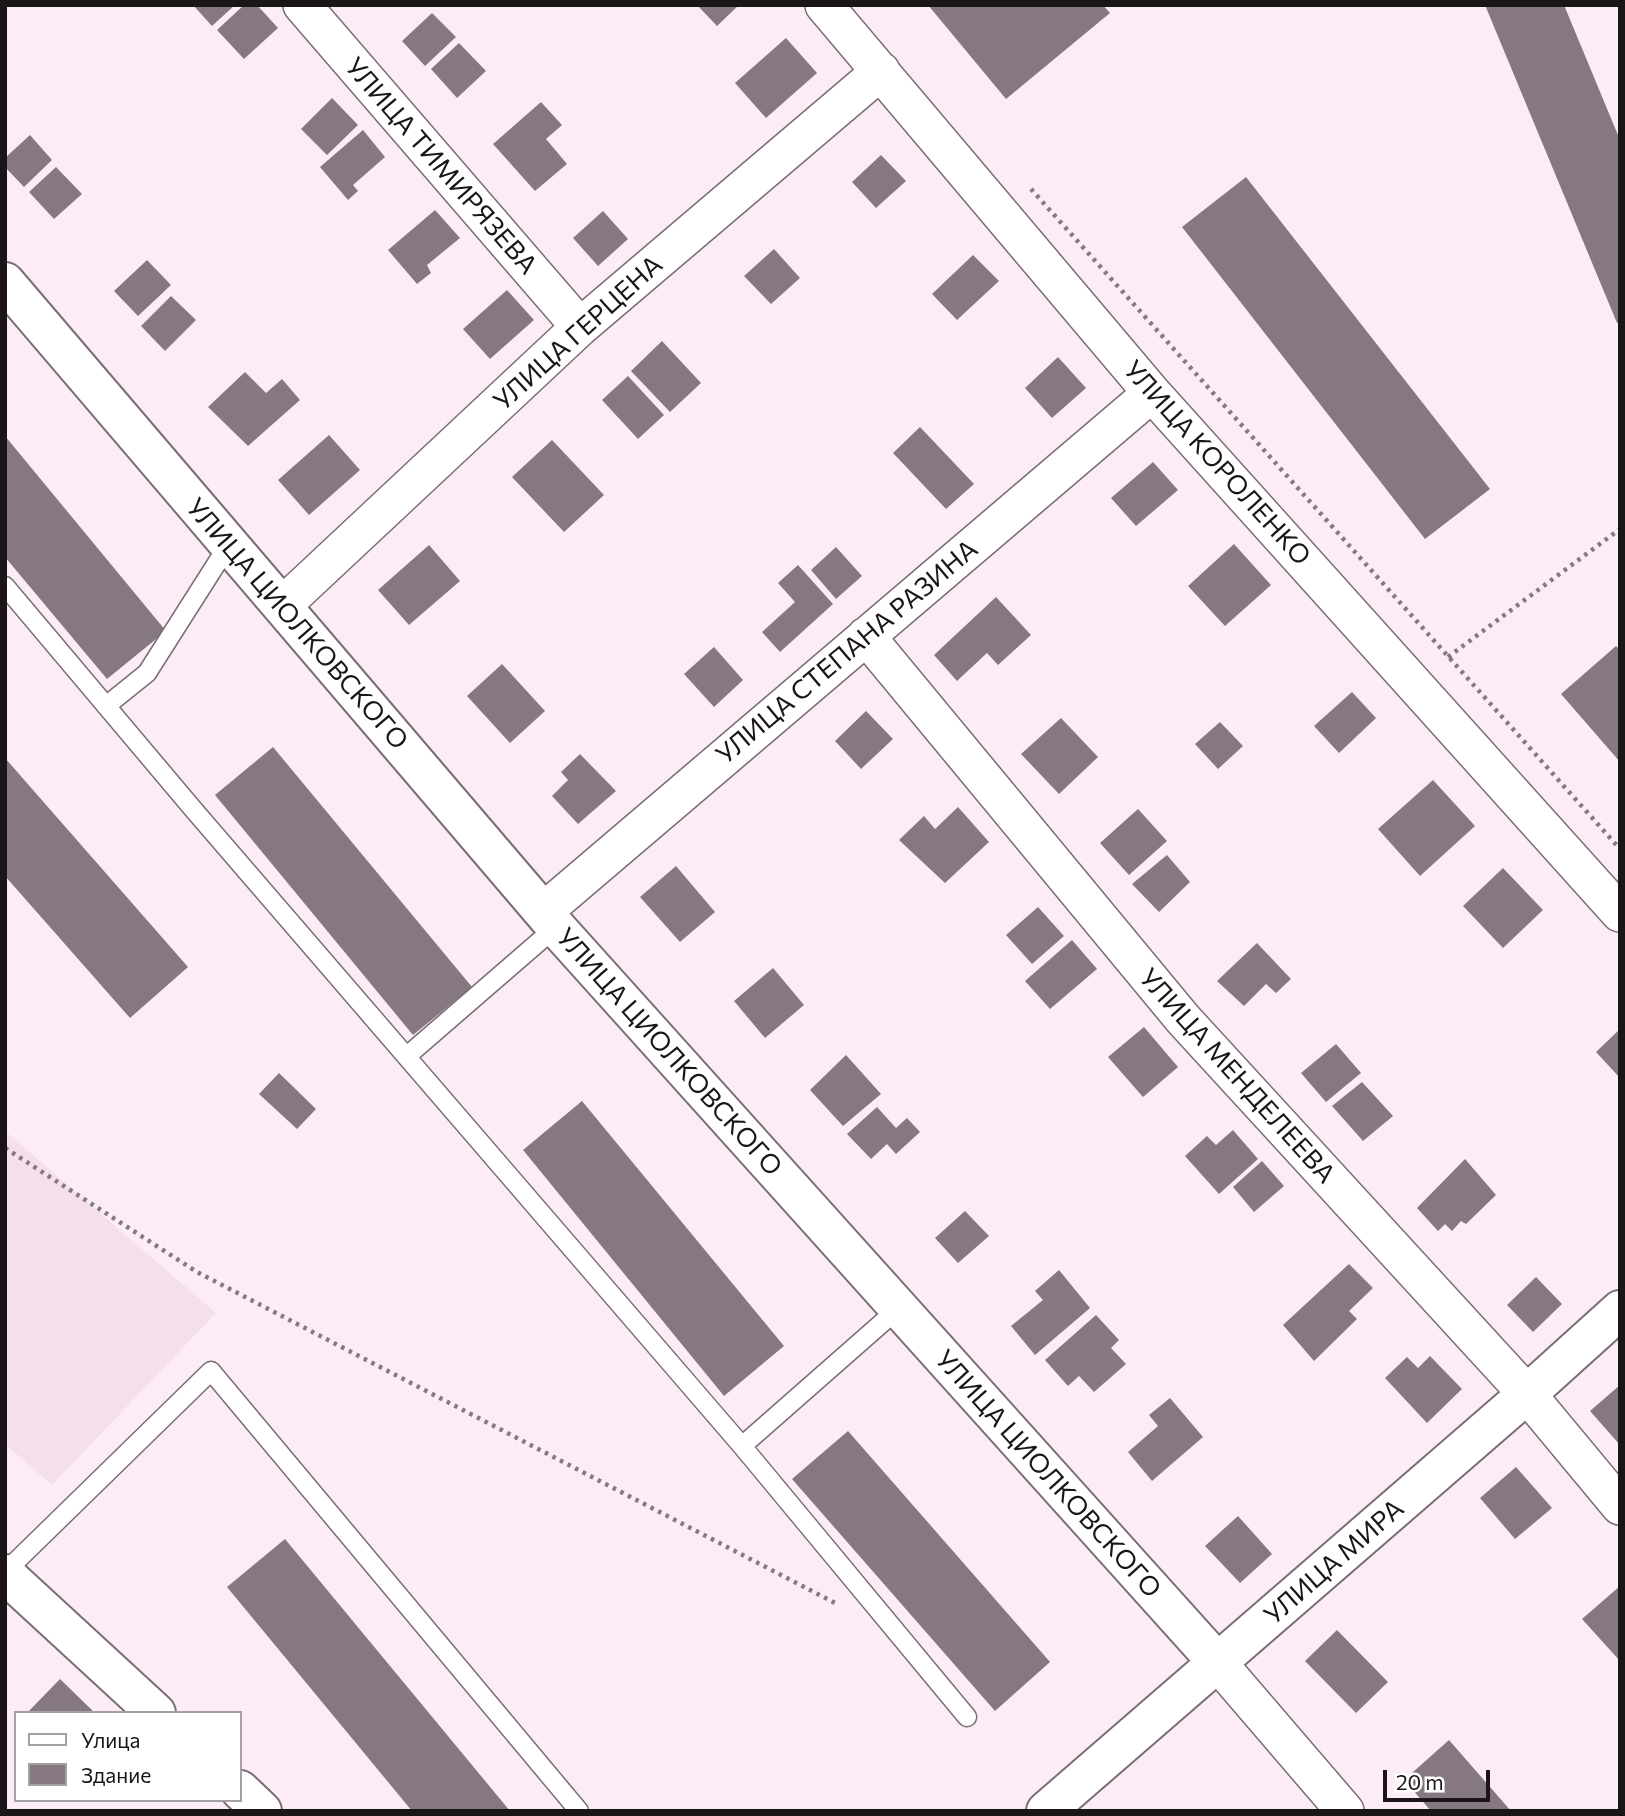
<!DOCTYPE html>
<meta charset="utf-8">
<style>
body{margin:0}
#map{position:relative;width:1625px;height:1816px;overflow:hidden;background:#fcecf6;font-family:Commissioner,sans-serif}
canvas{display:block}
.frame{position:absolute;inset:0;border:7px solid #1b1519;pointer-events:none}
.legend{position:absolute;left:14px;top:1711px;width:228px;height:91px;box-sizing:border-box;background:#fff;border:2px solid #a4a1a3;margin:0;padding:9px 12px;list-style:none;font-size:21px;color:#1b1519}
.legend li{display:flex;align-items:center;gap:14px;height:35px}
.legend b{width:35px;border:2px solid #a4a1a3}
.scale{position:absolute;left:1383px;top:1770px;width:107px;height:32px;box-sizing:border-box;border:4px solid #1b1519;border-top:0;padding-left:9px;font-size:21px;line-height:24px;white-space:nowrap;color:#1b1519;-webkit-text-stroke:5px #fff;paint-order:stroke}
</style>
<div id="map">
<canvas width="1625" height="1816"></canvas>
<div class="frame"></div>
<ul class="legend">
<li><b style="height:9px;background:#fff"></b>Улица</li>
<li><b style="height:19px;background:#867881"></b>Здание</li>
</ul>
<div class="scale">20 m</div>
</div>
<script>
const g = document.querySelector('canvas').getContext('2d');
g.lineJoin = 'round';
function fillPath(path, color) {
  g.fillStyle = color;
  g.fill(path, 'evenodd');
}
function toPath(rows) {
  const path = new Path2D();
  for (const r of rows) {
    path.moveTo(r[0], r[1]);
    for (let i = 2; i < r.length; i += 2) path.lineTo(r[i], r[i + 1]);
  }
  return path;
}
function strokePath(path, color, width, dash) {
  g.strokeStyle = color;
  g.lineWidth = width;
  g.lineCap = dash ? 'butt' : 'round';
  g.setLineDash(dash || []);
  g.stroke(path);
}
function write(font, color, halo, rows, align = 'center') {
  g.font = font + ' Commissioner,sans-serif';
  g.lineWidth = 6;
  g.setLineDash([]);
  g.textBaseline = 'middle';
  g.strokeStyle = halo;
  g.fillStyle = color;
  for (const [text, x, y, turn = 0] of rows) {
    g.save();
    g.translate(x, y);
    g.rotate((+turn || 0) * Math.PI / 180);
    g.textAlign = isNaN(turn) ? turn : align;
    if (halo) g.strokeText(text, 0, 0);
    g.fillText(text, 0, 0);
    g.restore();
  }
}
fillPath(toPath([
 [5,1131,216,1313,52,1485,5,1444]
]), '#f6dfed');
fillPath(toPath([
 [193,5,235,5,212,26],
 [244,5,257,5,278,28,244,59,217,30],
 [697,5,739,5,717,26],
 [928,5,1103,5,1110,13,1006,99],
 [1485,5,1564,5,1620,140,1620,322,1617,323],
 [432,13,456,37,425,66,402,41],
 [786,38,817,73,766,118,735,83],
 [459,43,486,71,457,98,431,69],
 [332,98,358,125,327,155,301,129],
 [541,102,562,125,546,139,567,164,535,191,493,144],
 [363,130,385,157,353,185,358,191,348,200,320,167],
 [30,135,52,160,24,187,5,167,5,158],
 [881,155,906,181,876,208,852,182],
 [56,167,82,194,54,219,29,192],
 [1246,177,1490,489,1425,539,1182,227],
 [435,210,460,238,427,265,431,273,417,284,388,250],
 [603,211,628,239,598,266,573,238],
 [774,249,800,278,771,304,744,276],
 [973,255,999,281,957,320,932,294],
 [147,260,171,285,138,316,114,291],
 [507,290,534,320,490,359,463,329],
 [171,296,196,320,165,351,141,326],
 [662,341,701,383,670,412,631,371],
 [1058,357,1086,388,1052,418,1025,388],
 [245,372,266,393,282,379,300,400,248,446,208,407],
 [628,376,664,415,638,439,602,400],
 [920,427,974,484,946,509,893,453],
 [329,435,360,470,309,515,278,480],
 [5,436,166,631,107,679,5,557],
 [552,440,604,495,564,532,512,477],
 [1153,462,1178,490,1136,526,1111,498],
 [1234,544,1271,585,1225,626,1188,586],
 [429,545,460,581,409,625,378,590],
 [836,547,862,576,836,599,811,570],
 [798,565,833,604,780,652,762,632,795,602,778,583],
 [996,597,1031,635,998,665,987,653,957,681,934,655],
 [1616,646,1620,650,1620,762,1561,694],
 [714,647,743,680,714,707,684,674],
 [502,664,545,711,510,743,467,696],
 [1352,692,1376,718,1339,753,1314,726],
 [866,711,893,739,861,769,835,741],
 [1061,718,1098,757,1059,794,1021,754],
 [1220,722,1243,746,1218,769,1195,744],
 [273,747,472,987,413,1035,215,795],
 [580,754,616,791,578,824,552,796,568,780,561,772],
 [5,758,188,967,130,1018,5,876],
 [1433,780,1475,826,1420,876,1378,829],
 [958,807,989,842,945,883,899,840,924,816,935,829],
 [1138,809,1167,841,1129,875,1100,843],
 [1167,855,1190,882,1159,912,1132,884],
 [676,866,715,912,680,942,640,897],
 [1503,868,1543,910,1503,948,1463,906],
 [1038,907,1064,936,1032,964,1006,935],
 [1072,940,1097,969,1050,1009,1025,981],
 [1257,943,1291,979,1276,993,1266,984,1244,1006,1217,981],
 [773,968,804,1005,765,1038,734,1001],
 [1144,1027,1178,1067,1143,1097,1108,1057],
 [1620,1029,1620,1078,1596,1052],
 [1336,1044,1361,1073,1326,1102,1301,1073],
 [846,1055,881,1094,843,1126,810,1090],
 [279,1073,316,1109,297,1129,259,1094],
 [1362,1082,1393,1116,1363,1141,1332,1106],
 [582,1101,784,1346,724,1396,523,1150],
 [877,1107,896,1128,907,1118,920,1132,896,1154,887,1144,871,1159,847,1134],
 [1233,1130,1258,1159,1219,1194,1185,1156,1207,1136,1216,1145],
 [1465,1159,1496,1195,1466,1224,1461,1221,1452,1231,1445,1224,1438,1231,1417,1208],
 [1262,1161,1284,1186,1254,1212,1233,1187],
 [965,1211,989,1236,958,1263,935,1238],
 [1349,1264,1373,1288,1349,1311,1357,1319,1314,1361,1283,1325],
 [1059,1270,1090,1308,1035,1355,1011,1326,1043,1300,1035,1291],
 [1536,1277,1562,1304,1533,1332,1507,1305],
 [1096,1315,1119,1340,1111,1348,1126,1364,1094,1392,1079,1376,1068,1386,1045,1360],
 [1430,1356,1462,1389,1427,1423,1385,1378,1407,1357,1418,1368],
 [1620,1385,1620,1445,1590,1411],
 [1170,1398,1203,1437,1152,1481,1128,1452,1158,1426,1149,1415],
 [848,1431,1050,1662,995,1711,792,1479],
 [1516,1467,1552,1508,1515,1539,1480,1498],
 [1238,1516,1272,1554,1240,1583,1205,1546],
 [285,1539,510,1811,412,1811,227,1587],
 [1620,1586,1620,1661,1582,1619],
 [1337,1630,1388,1682,1356,1713,1305,1661],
 [60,1679,95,1713,27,1713],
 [1449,1740,1511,1811,1431,1811,1404,1780]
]), '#867881');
const service = toPath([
 [5,586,193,809,742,1446,967,1717],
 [106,706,147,673,229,544],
 [407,1056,556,927],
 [742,1446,899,1308],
 [5,1572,211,1371,579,1811]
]);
const minor = toPath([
 [302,5,580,327],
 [824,5,1152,393,1620,913],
 [283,605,580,327,881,71],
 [866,636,1183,1019,1527,1394,1620,1506],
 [543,912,1152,393],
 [1218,1663,1345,1811]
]);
const tertiary = toPath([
 [5,282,556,927,1218,1663],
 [5,1574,156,1713],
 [240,1790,262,1811],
 [1046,1811,1527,1394,1620,1310]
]);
strokePath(service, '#7b6d76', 21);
strokePath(minor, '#7b6d76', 40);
strokePath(tertiary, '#7b6d76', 42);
strokePath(toPath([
 [1031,189,1620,849],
 [1448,657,1620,529],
 [5,1148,197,1272,837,1604]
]), '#847a81', 4.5, [3.5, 5]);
strokePath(service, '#fff', 18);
strokePath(minor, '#fff', 37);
strokePath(tertiary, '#fff', 38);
write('26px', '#1b1519', '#fff', [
 ["УЛИЦА ТИМИРЯЗЕВА",441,166,49],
 ["УЛИЦА ГЕРЦЕНА",578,333,-42],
 ["УЛИЦА КОРОЛЕНКО",1217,463,48],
 ["УЛИЦА ЦИОЛКОВСКОГО",297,624,49],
 ["УЛИЦА СТЕПАНА РАЗИНА",847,652,-40],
 ["УЛИЦА ЦИОЛКОВСКОГО",669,1052,48],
 ["УЛИЦА МЕНДЕЛЕЕВА",1237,1076,48],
 ["УЛИЦА ЦИОЛКОВСКОГО",1048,1474,48],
 ["УЛИЦА МИРА",1334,1562,-41]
]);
</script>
